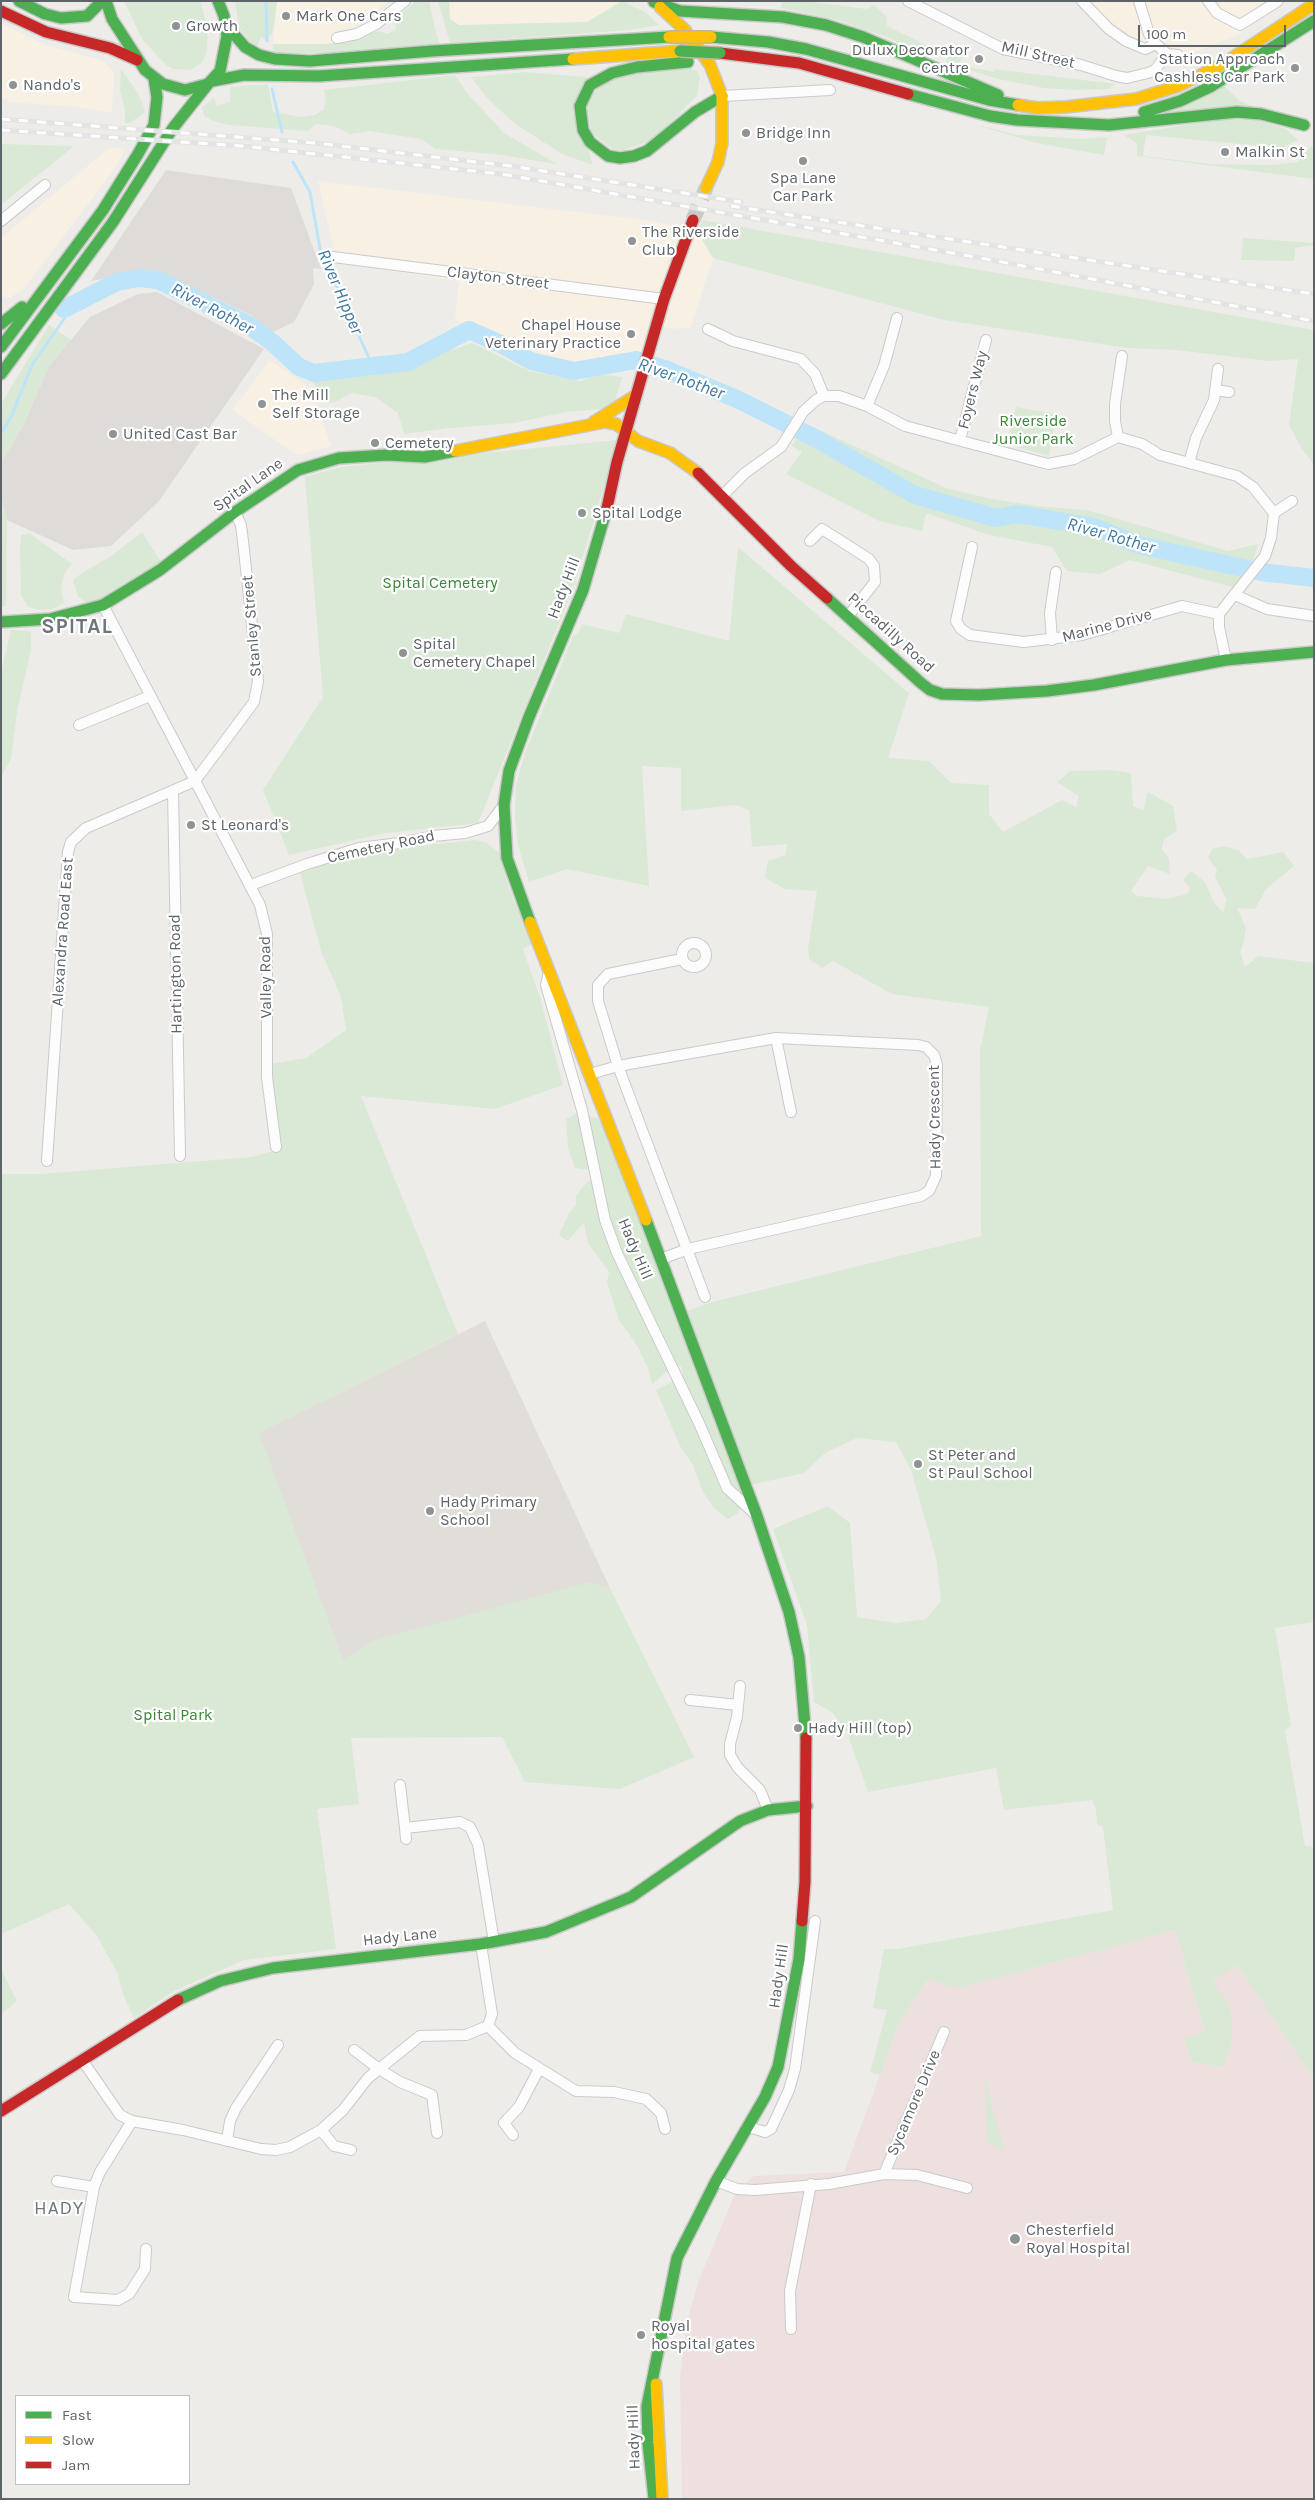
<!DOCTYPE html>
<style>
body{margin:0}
#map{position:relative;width:1315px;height:2500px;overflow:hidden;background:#eeece9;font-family:Karla,sans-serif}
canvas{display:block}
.frame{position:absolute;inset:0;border:2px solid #5e6367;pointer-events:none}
.legend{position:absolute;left:15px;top:2395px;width:175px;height:90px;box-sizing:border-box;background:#fff;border:1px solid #bfc1c2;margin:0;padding:6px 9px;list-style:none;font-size:15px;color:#5e6367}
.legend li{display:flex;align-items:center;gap:10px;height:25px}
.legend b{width:25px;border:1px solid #bfc1c2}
.scale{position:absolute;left:1138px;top:25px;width:148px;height:22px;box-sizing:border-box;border:2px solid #5e6367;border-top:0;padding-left:6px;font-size:15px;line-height:18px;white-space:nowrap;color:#5e6367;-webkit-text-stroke:4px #fff;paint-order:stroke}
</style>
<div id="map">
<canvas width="1315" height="2500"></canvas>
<div class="frame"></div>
<ul class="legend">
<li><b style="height:6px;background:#4caf50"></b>Fast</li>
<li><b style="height:6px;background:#ffc107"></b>Slow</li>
<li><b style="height:6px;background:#c62828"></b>Jam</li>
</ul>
<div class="scale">100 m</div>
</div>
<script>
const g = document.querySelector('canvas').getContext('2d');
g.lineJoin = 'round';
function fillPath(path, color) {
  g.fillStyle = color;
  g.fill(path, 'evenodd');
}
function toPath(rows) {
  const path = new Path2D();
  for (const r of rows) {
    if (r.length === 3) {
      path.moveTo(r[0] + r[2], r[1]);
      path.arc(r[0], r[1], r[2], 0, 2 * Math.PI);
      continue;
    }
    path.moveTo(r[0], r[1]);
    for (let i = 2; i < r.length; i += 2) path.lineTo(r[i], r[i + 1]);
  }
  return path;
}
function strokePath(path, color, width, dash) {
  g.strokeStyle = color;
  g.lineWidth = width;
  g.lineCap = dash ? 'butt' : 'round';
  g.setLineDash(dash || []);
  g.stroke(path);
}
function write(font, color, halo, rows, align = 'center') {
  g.font = font + ' Karla,sans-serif';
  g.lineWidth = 4.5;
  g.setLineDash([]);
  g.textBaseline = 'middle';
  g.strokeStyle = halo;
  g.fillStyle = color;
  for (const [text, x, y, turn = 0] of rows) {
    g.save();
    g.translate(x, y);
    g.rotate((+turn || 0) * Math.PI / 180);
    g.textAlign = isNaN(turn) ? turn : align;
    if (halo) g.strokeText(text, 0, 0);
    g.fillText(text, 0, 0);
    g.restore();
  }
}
fillPath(toPath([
 [277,1,389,1,353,28,337,30,338,43,326,44,273,44],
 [449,1,622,1,617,6,587,22,459,25,450,19],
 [1087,1,1289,1,1237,35,1193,53,1142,43,1096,11],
 [1,23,45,45,101,60,114,72,112,113,77,107,8,102,8,99,1,99],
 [109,148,125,149,115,168,25,287,10,298,1,296,1,238],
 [318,181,652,221,697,231,713,258,691,327,672,329,664,327,654,361,631,353,573,364,535,355,493,334,455,320,459,281,337,263],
 [270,360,310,388,331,446,297,455,232,410]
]), '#f7f0e3');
fillPath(toPath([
 [166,170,291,188,321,269,313,268,314,284,294,322,271,333,251,315,155,270,91,281],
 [157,292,264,349,159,501,111,546,73,550,7,520,1,494,1,463,24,424,49,366,90,317,138,294]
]), '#dedbd9');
fillPath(toPath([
 [485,1321,610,1588,343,1661,258,1433]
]), '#e1ded9');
fillPath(toPath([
 [1175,1930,1205,2033,1184,2038,1192,2062,1223,2067,1212,1981,1237,1965,1314,2079,1314,2499,682,2499,680,2376,686,2327,698,2282,734,2196,753,2176,844,2172,899,2023,928,1979,954,1988,962,1987]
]), '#ede0de');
fillPath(toPath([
 [124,1,200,1,208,28,207,52,202,63,190,70,173,69,165,64,142,39],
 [235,1,277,1,273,31,267,41,261,37,257,46,250,41,239,27],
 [417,1,429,1,436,33,440,45,335,53,273,53,273,44,326,44,355,40,377,31,388,34,396,29,394,18],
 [438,1,449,1,450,19,459,25,587,22,622,1,647,13,659,25,629,30,450,43],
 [782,1,804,1,866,9,874,5,886,16,887,26,930,47,928,57,887,37,838,20,781,8],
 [950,51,962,53,960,65,994,72,994,69,1115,84,1108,89,1075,90,1044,88,998,79,946,62],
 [121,68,138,94,144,108,145,112,130,123,125,123,125,110,120,90],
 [691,69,697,71,700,77,697,96,660,133,647,142,623,150,613,149,592,133,587,109,592,95,606,82,629,74],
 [526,72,587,77,588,149,593,165,562,154,514,123,488,99,471,77],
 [455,75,467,93,504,133,557,164,494,154,436,149,421,139,369,131,350,134,334,126,316,124,308,131,228,125,213,121,204,116,202,107,214,98,217,106,230,102,230,87,268,84,273,112,300,117,315,115,324,109,326,99,324,90],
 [1223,85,1240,101,1256,108,1169,114],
 [1224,119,1260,121,1286,129,1298,140,1281,148,1146,135,1143,156,1210,164,1272,165,1298,162,1311,146,1314,146,1314,179,1137,156,1137,143,1123,135],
 [970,123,1017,135,1083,139,1107,137,1104,155,1036,143],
 [1,144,74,146,1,205],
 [702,220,1314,330,1314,474,1313,463,1302,449,1289,425,1298,359,1268,361,1176,350,1128,348,944,320,713,258,697,231],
 [1243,238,1314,243,1314,245,1295,248,1295,259,1292,261,1241,260],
 [49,325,71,340,49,366,24,424,1,463,1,404],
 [472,343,529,371,580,381,599,374,622,377,613,408,566,412,514,423,450,428,404,434,398,413,375,397,352,393,333,403,322,401,311,377,405,366],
 [1016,407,1056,414,1049,456,1007,444],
 [806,424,946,488,991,499,1045,507,1087,510,1228,551,1258,544,1252,564,1236,588,1130,560,1100,574,1067,571,1052,547,989,535,926,513,922,531,879,521,786,474,802,452,792,446],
 [618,440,573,589,478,823,385,833,289,855,263,790,323,697,305,477,341,467],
 [1,494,7,520,6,606,1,607],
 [142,532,161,562,102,598,88,603,78,597,73,580,82,573,111,556],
 [29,533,72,564,65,572,61,587,64,603,53,609,40,610,28,607,21,595,20,548,21,535],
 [738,547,909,693,888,758,929,761,951,783,989,785,989,814,1003,832,1062,800,1076,807,1079,796,1057,782,1070,771,1110,770,1131,773,1133,806,1143,810,1148,792,1173,806,1177,831,1164,839,1162,849,1169,858,1170,874,1148,866,1131,891,1137,896,1167,899,1187,894,1191,889,1183,880,1191,871,1205,882,1214,903,1223,912,1227,900,1215,877,1217,870,1208,858,1212,849,1223,846,1238,850,1247,859,1283,852,1294,866,1266,889,1255,909,1237,908,1246,928,1243,945,1240,952,1245,967,1258,956,1314,963,1314,1622,1275,1628,1291,1726,1285,1730,1305,1846,1314,1847,1314,2079,1237,1965,1212,1981,1230,2006,1232,2040,1223,2067,1192,2062,1184,2038,1205,2032,1175,1930,962,1987,954,1988,928,1979,899,2023,880,2075,870,2072,887,2010,873,2008,884,1949,897,1949,1113,1910,1103,1827,1097,1824,1096,1809,1092,1800,1004,1810,996,1768,868,1792,847,1732,832,1712,814,1702,807,1625,773,1529,828,1506,850,1523,857,1617,896,1623,926,1619,941,1601,936,1558,911,1470,896,1442,857,1438,825,1453,804,1473,750,1485,687,1311,712,1302,981,1236,980,1050,989,1007,892,994,833,961,822,968,809,959,808,948,817,891,785,889,765,878,768,861,786,855,787,844,752,847,749,810,736,805,681,811,681,768,642,766,649,886,567,869,529,882,518,845,515,817,516,785,525,753,573,636,579,632,582,624,619,633,626,614,729,641],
 [11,630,31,631,31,650,17,712,11,759,1,777,1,673],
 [475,840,485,842,500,853,509,888,532,944,523,949,540,998,563,1085,495,1109,361,1096,458,1334,259,1433,343,1661,372,1641,590,1582,610,1588,694,1757,620,1789,525,1782,502,1737,351,1738,359,1804,317,1809,336,1949,244,1960,174,1991,134,2018,123,1994,117,1972,97,1936,69,1904,1,1934,1,1174,40,1174,252,1157,280,1149,270,1064,306,1058,346,1030,341,997,321,951,300,873,360,852],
 [577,1113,597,1118,608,1126,744,1501,738,1513,728,1519,714,1508,703,1492,693,1465,680,1446,656,1390,683,1376,681,1366,666,1372,652,1385,649,1371,638,1347,619,1320,607,1282,609,1272,588,1243,584,1223,567,1241,559,1235,569,1213,576,1205,576,1196,585,1184,603,1172,575,1168,568,1148,566,1119],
 [1,1969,17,2001,1,2014],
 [985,2079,1004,2150,987,2142]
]), '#d9e9d5');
strokePath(toPath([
 [266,1,267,41],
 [272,89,282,132],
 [293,162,310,192,320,249,372,365],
 [1,433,11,417,32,365,73,306]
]), '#bde4f8', 3);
strokePath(toPath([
 [64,309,117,282,139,278,158,280,247,324,272,342,299,367,314,373,408,362,469,330,501,344,531,361,574,371,636,360,665,369,739,400,813,437,915,495,996,518,1017,514,1094,527,1139,545,1261,572,1314,578]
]), '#bde4f8', 18);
strokePath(toPath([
 [693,220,706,188]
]), '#cacac8', 15, [15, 8]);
const street = toPath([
 [908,1,1003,49,1081,65,1116,76,1127,78,1148,73,1155,70,1167,54],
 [1082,1,1109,29,1126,41,1145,49,1156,44],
 [1139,1,1149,34,1156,44,1167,54,1178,55],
 [1208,1,1217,13,1240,25,1278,1],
 [337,38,357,34,376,24,405,1],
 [722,96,830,90],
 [1,221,45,185],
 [333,257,664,299],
 [708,329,733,341,801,359,815,374,824,396],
 [1215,390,1229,392],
 [867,406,884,366,897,318],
 [1118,437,1115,421,1115,404,1122,356],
 [960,440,986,340],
 [1189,463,1196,438,1214,400,1218,369],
 [722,496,745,473,781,447,803,412,816,400,824,396,839,396,867,406,905,426,1048,464,1074,459,1118,437,1142,444,1160,455,1237,476,1253,487,1274,513,1271,538,1265,556,1219,614,1219,627,1226,660],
 [1274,513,1292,501],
 [810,541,822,529,869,559,874,566,875,582,848,616],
 [972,547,956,621,961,629,970,635,1024,642,1082,635,1182,606,1219,614],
 [1235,595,1267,609,1314,616],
 [103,605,260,905,267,934,267,1077,276,1147],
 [1052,640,1050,613,1056,572],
 [79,725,150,696],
 [173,792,180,1156],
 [251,885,307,864,359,848,400,843,433,836,465,833,488,826,504,805],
 [694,955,12],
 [682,959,608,974,598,985,598,1001,618,1066,705,1297],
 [549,972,546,985,582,1110,605,1220,617,1253,699,1423,727,1488,754,1513],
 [776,1038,791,1112],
 [590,1074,618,1066,776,1038,918,1045,926,1047,934,1055,937,1065,936,1176,929,1191,921,1196,688,1249,661,1259],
 [47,1161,68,852,71,842,86,828,195,781,254,702,258,681,243,541,241,525,235,512],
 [740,1686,737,1717,730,1744,730,1755,738,1768,760,1790,768,1810],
 [690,1700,738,1705],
 [400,1785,405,1828,460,1822,470,1827,478,1844,494,1942],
 [405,1828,406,1839],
 [488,2026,515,2053,576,2091,614,2092,646,2099,661,2113,665,2129],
 [354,2050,379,2069,400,2082,432,2095,437,2133],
 [82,2060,120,2115,132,2121,183,2130,261,2149,276,2150,290,2147,321,2130],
 [132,2121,100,2172,94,2187,74,2297,118,2300,129,2294,145,2269,146,2249],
 [749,2127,765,2132,771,2129,789,2090,795,2069,815,1921],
 [513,2135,504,2123,519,2107,539,2069],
 [227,2141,230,2121,236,2108,278,2045],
 [351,2150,334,2146,321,2130,343,2110,368,2078,420,2036,466,2035,488,2026,492,2014,481,1944],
 [884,2174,944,2032],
 [57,2181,94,2187],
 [716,2181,737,2189,755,2190,829,2184,884,2174,917,2175,967,2188],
 [791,2329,790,2291,811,2184]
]);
const fast = toPath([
 [19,1,45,14,61,18,87,16,102,1],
 [106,1,112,19,145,70,163,84,185,90,208,84,220,71,227,36,224,16,218,1],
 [654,2,680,11,783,17,826,25,863,37,998,95],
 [226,25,245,47,259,55,275,59,310,61,432,51,669,37],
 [711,37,768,42,806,49,989,100,1018,105],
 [688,62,637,67,612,73,590,85,580,106,583,130,590,142,608,156,620,158,634,156,647,151,695,112,722,96],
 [212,81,244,75,319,76,573,59],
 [908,94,990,116,1017,120,1109,125,1237,112,1261,114,1304,125],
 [1144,112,1180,101,1210,87,1314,21],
 [1,324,22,307],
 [1,347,103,210,138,154,154,125,157,97,154,79],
 [1,374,113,222,173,128,208,84],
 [827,598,921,683,930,690,942,694,979,695,1047,691,1094,685,1226,660,1314,652],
 [1,622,50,619,103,605,160,570,235,512,298,470,339,458,387,455,425,457,455,451],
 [530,922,507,858,504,805,509,771,529,717,583,590,607,508],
 [646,1220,757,1516,789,1612,799,1657,806,1738],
 [178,2000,220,1981,273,1968,481,1944,546,1932,631,1897,740,1821,768,1810,807,1806],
 [654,2499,648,2443,647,2406,677,2258,716,2181,765,2097,778,2067,799,1959,802,1921]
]);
const slow = toPath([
 [660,7,685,30,710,65,722,96,722,143,718,162,706,188],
 [573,59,680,51],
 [1018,105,1038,108,1066,107,1136,99,1178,86,1223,64,1314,4],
 [594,422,635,396],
 [455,451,605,422,616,424,638,441,670,453,698,473],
 [530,922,646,1220],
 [656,2384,662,2499]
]);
const jam = toPath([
 [1,11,46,32,110,48,137,60],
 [720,53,799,63,908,94],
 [698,473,791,566,827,598],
 [607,508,617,462,664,299,693,220],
 [802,1921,805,1882,806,1738],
 [1,2111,178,2000]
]);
strokePath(street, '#cacaca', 12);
strokePath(fast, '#c8c9c8', 14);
strokePath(slow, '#c8c9c8', 14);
strokePath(jam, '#c8c9c8', 14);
strokePath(street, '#fcfcfc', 10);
strokePath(fast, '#4caf50', 11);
strokePath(slow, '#ffc107', 11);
strokePath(jam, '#c62828', 11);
const rail = toPath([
 [1,119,315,143,511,166,741,202],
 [1,130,242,146,501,174,981,258,1314,321],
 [731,206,1314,294]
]);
strokePath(rail, '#e3e4e3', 5);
strokePath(rail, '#fff', 3, [9]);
const fastBridge = toPath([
 [680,51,720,53]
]);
const slowBridge = toPath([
 [669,37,711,37]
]);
strokePath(fastBridge, '#c7b395', 14, []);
strokePath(slowBridge, '#c7b395', 14, []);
strokePath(fastBridge, '#4caf50', 11);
strokePath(slowBridge, '#ffc107', 11);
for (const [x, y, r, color] of [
 [286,16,5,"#909394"],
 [176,26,5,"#909394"],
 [979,59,5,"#909394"],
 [1295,68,5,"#909394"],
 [13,85,5,"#909394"],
 [746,133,5,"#909394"],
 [1225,152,5,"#909394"],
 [803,161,5,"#909394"],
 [632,241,5,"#909394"],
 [631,334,5,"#909394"],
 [262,404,5,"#909394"],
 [113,434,5,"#909394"],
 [375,443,5,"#909394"],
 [582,513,5,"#909394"],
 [403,653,5,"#909394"],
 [191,825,5,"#909394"],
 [918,1464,5,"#909394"],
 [430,1511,5,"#909394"],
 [798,1728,5,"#909394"],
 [1015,2239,6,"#909394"],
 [641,2335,5,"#909394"]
]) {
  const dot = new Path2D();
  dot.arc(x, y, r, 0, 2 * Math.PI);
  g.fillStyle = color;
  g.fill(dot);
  strokePath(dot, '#fff', 2);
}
write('16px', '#5e6367', '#fff', [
 ["Mark One Cars",296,16],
 ["Growth",186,26],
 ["Dulux Decorator",969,50,"right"],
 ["Centre",969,68,"right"],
 ["Station Approach",1285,59,"right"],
 ["Cashless Car Park",1285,77,"right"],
 ["Nando's",23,85],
 ["Bridge Inn",756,133],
 ["Malkin St",1235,152],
 ["Spa Lane",803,178,"center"],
 ["Car Park",803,196,"center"],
 ["The Riverside",642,232],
 ["Club",642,250],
 ["Chapel House",621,325,"right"],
 ["Veterinary Practice",621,343,"right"],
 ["The Mill",272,395],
 ["Self Storage",272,413],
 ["United Cast Bar",123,434],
 ["Cemetery",385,443],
 ["Spital Lodge",592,513],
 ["Spital",413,644],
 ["Cemetery Chapel",413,662],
 ["St Leonard's",201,825],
 ["St Peter and",928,1455],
 ["St Paul School",928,1473],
 ["Hady Primary",440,1502],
 ["School",440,1520],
 ["Hady Hill (top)",808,1728],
 ["Chesterfield",1026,2230],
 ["Royal Hospital",1026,2248],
 ["Royal",651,2326],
 ["hospital gates",651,2344]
], 'left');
write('16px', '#5e6367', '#fff', [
 ["Mill Street",1038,55,13],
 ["Clayton Street",498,278,7],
 ["Foyers Way",973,390,-76],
 ["Spital Lane",248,485,-35],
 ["Hady Hill",564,588,-69],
 ["Stanley Street",252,626,-95],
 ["Marine Drive",1107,626,-15],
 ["Piccadilly Road",891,633,42],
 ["Cemetery Road",381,847,-12],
 ["Alexandra Road East",63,932,-86],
 ["Hartington Road",176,974,-91],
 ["Valley Road",266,977,-91],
 ["Hady Crescent",935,1117,-91],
 ["Hady Hill",635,1249,67],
 ["Hady Lane",400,1937,-6],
 ["Hady Hill",779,1976,-82],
 ["Sycamore Drive",914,2103,-67],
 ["Hady Hill",634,2437,-92]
]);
write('16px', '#398636', '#fff', [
 ["Riverside",1033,421],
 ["Junior Park",1033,439],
 ["Spital Cemetery",440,583],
 ["Spital Park",173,1715]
]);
write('italic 18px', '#3e77a0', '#fff', [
 ["River Hipper",340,292,67],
 ["River Rother",212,309,28],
 ["River Rother",681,379,20],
 ["River Rother",1111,536,16]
]);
g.letterSpacing = '1px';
write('19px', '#6f7579', '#fff', [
 ["HADY",59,2209]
]);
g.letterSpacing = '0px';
g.letterSpacing = '1px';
write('bold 21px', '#6f7579', '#fff', [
 ["SPITAL",77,627]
]);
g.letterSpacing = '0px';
</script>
